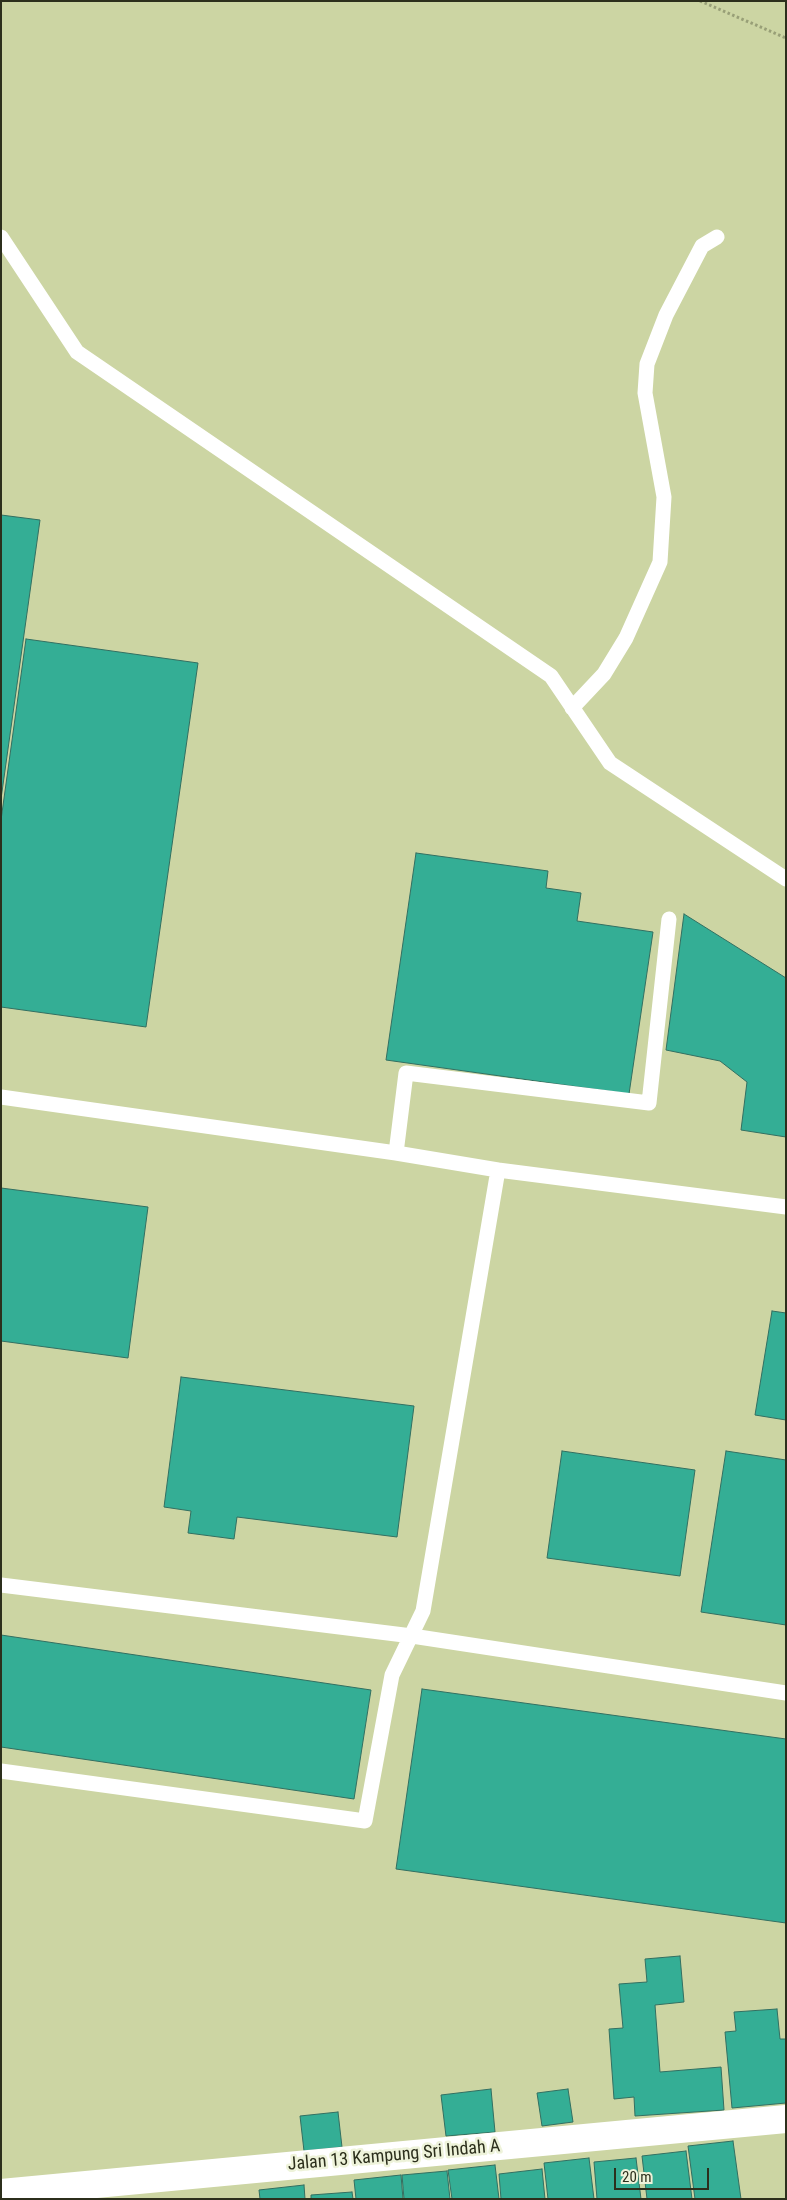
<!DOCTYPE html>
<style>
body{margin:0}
#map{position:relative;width:787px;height:2200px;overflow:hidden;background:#ccd5a3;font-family:"Roboto Condensed",sans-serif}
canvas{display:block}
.frame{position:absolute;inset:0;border:2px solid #2c2f1c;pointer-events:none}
.scale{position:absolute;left:614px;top:2168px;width:95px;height:22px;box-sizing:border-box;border:2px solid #2c2f1c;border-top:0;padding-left:6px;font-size:15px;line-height:18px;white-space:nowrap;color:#2c2f1c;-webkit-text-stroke:4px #eef3da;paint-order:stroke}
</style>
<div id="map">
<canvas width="787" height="2200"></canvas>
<div class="frame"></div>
<div class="scale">20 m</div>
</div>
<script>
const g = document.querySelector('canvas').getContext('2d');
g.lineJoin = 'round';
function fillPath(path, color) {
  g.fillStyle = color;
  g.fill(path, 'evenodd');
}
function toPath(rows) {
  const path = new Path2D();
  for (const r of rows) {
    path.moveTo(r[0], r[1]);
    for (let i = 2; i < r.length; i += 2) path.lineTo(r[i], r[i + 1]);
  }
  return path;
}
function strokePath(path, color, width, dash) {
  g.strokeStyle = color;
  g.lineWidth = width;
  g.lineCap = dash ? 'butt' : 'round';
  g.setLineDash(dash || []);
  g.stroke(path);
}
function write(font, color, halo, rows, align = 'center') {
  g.font = font + ' "Roboto Condensed",sans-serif';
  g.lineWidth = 5;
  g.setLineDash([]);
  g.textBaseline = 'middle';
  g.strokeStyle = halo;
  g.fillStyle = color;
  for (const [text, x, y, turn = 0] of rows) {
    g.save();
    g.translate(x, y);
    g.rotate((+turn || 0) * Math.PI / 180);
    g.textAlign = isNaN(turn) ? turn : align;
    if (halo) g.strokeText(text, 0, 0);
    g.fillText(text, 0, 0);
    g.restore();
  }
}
const building = toPath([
 [1,515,40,520,1,799,1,515],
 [26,639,198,663,146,1027,1,1007,1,820,26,639],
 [416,853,548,871,546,888,581,893,577,921,653,932,629,1094,386,1060,416,853],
 [684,914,786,978,786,1137,741,1130,747,1082,720,1061,666,1050,684,914],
 [1,1188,148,1207,128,1358,1,1341,1,1188],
 [772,1311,786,1313,786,1420,755,1415,772,1311],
 [181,1377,414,1406,397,1537,237,1517,234,1539,188,1533,191,1511,164,1507,181,1377],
 [562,1451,695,1470,680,1576,547,1558,562,1451],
 [726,1451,786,1460,786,1625,701,1612,726,1451],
 [1,1635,371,1690,354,1799,1,1747,1,1635],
 [422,1689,786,1739,786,1923,396,1869,422,1689],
 [680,1956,684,2002,655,2005,660,2072,721,2067,724,2110,635,2116,634,2097,614,2099,609,2029,623,2028,619,1984,647,1982,645,1959,680,1956],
 [777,2009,780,2039,786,2039,786,2103,732,2108,725,2032,736,2031,734,2012,777,2009],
 [491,2089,495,2132,446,2136,441,2095,491,2089],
 [568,2089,573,2122,542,2126,537,2093,568,2089],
 [338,2112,342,2147,304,2151,300,2116,338,2112],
 [733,2141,741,2199,695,2199,688,2146,733,2141],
 [686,2151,692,2199,647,2199,642,2156,686,2151],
 [589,2158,594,2199,548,2199,544,2163,589,2158],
 [636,2158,641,2199,597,2199,594,2162,636,2158],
 [495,2165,499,2199,452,2199,448,2170,495,2165],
 [542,2169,545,2199,501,2199,499,2174,542,2169],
 [447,2171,450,2199,404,2199,402,2175,447,2171],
 [401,2175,403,2199,356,2199,354,2180,401,2175],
 [304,2185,305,2199,260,2199,259,2190,304,2185],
 [352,2192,353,2199,311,2199,311,2195,352,2192]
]);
fillPath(building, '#34ae95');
strokePath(building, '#326f61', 1);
strokePath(toPath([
 [700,1,786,38]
]), '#989f77', 3, [2.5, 2.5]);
strokePath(toPath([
 [1,237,77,352,551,676,610,763,786,879],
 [572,708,604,674,626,638,660,562,664,497,645,393,647,364,666,315,702,246,717,237],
 [1,1097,396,1153,498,1170,786,1207],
 [396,1153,406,1073,649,1103,669,919],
 [1,1585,412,1636,786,1693],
 [1,1771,365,1821,392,1675,423,1611,498,1170]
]), '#fff', 15);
strokePath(toPath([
 [1,2193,786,2119]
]), '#fff', 28);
write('18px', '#2c2f1c', '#eef3da', [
 ["Jalan 13 Kampung Sri Indah A",394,2156,-5]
]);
</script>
